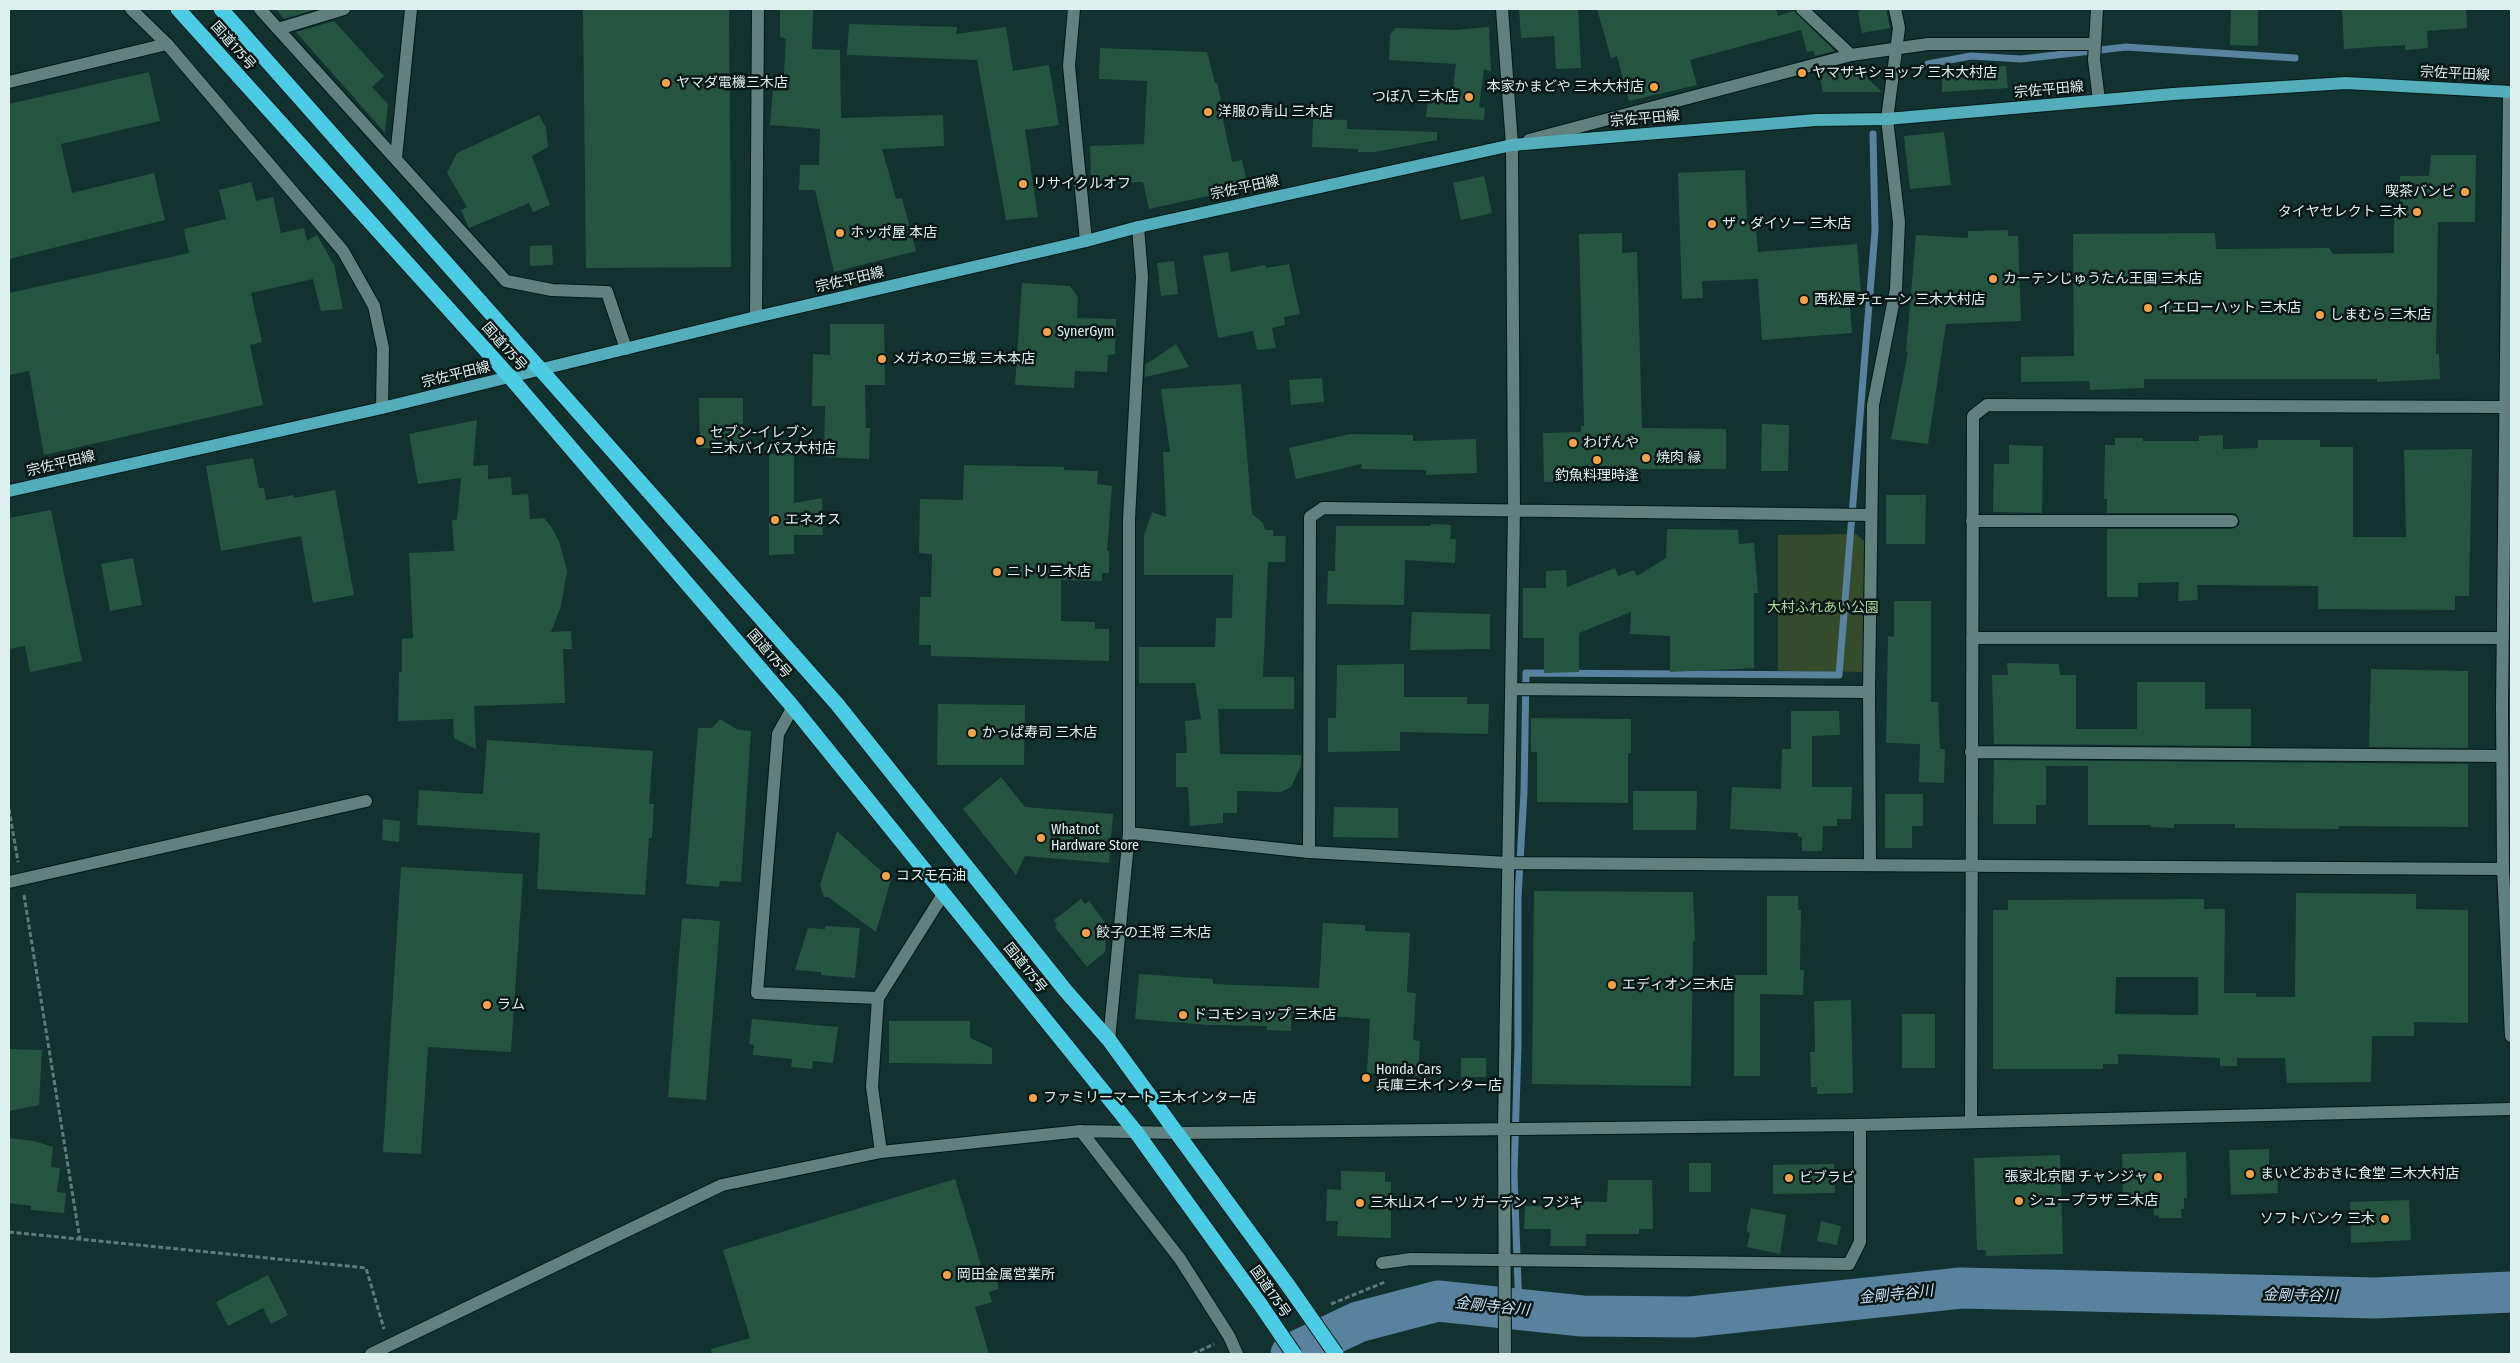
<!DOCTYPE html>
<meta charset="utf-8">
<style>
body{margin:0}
#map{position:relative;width:2520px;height:1363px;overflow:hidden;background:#11322f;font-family:"Fira Sans Condensed",sans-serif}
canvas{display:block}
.frame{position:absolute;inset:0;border:10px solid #def0ed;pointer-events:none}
</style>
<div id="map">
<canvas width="2520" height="1363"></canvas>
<div class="frame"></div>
</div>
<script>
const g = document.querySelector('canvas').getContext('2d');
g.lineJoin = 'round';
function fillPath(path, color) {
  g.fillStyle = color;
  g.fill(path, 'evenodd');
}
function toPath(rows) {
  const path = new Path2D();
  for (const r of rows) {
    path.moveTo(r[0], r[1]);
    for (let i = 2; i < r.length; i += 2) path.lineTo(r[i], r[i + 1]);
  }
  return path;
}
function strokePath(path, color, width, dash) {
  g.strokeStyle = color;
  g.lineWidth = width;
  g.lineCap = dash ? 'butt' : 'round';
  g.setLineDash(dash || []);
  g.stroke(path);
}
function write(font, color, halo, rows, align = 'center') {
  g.font = font + ' "Fira Sans Condensed","Noto Sans JP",sans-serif';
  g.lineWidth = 5;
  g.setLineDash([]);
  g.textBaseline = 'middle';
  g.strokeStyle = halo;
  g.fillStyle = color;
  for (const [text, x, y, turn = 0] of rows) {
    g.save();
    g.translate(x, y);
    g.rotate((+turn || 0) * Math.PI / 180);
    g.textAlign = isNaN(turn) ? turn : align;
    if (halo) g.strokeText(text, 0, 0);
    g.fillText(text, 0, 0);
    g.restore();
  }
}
fillPath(toPath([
 [1856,534,1869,545,1867,672,1778,671,1778,535]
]), '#344b2c');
strokePath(toPath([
 [1928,64,1971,56,2021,59,2126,47,2295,58],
 [1519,1311,1514,1175,1518,1046,1518,897,1524,792,1526,673,1839,675,1875,231,1873,134]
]), '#58829e', 7);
strokePath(toPath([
 [1291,1354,1358,1322,1438,1301,1582,1316,1691,1317,1961,1288,2375,1298,2511,1292]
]), '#58829e', 41);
fillPath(toPath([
 [276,9,317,9,284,19],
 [583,9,729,9,731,267,586,268],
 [780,9,813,10,812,49,840,50,841,118,943,115,944,146,882,149,896,199,902,198,916,251,834,272,815,190,799,190,800,165,819,165,820,129,770,125,773,89,783,89,786,39,780,37],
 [1519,9,1578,9,1581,68,1556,69,1554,36,1521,38],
 [1597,9,1776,9,1778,16,1794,11,1835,51,1815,56,1814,51,1807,52,1801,30,1690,60,1697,85,1629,101,1617,56,1611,58],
 [1859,9,1886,9,1890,28,1862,33,1858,12,1860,12],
 [2231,9,2258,9,2258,46,2230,45],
 [2342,9,2466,9,2467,28,2427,31,2428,48,2405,50,2405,45,2344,49],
 [334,21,384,76,372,87,388,104,385,133,296,32],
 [849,24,957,27,956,34,1006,27,1013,71,1049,65,1059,125,1025,130,1038,217,1006,220,977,60,847,55],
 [1489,27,1491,72,1484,69,1479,107,1485,108,1484,120,1426,117,1428,99,1451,103,1456,64,1389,60,1390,34,1396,28,1455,30],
 [1100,48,1207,52,1215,83,1217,83,1221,100,1219,101,1232,162,1242,160,1248,187,1149,209,1143,182,1091,184,1090,146,1144,144,1147,81,1099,79],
 [1852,63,1882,92,1823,92,1819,72],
 [2006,66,2008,88,1942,92,1942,71],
 [149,72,160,121,61,144,72,193,154,173,165,220,9,259,9,104],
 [539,115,546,128,548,147,532,156,550,205,533,212,529,203,469,228,461,210,467,207,447,173,457,153],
 [1313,119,1347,120,1347,129,1437,132,1437,140,1375,152,1358,152,1358,149,1312,147],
 [1944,132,1951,185,1910,189,1904,136],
 [2431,155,2476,155,2475,222,2438,222,2436,354,2439,354,2440,379,2377,382,2377,379,2144,379,2144,388,2090,390,2089,381,2021,382,2021,357,2074,356,2073,234,2215,233,2216,249,2329,248,2333,254,2394,253,2394,212,2400,212,2400,176,2429,176],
 [1745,170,1747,222,1755,220,1758,252,1857,244,1861,293,1849,294,1852,333,1762,340,1758,279,1702,281,1703,298,1682,299,1678,173],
 [1484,176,1492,213,1461,220,1453,183],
 [251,182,256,201,273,197,281,233,304,228,307,241,317,235,334,265,343,309,321,311,313,279,251,293,262,342,250,345,263,405,44,455,29,371,9,375,9,293,189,253,184,229,226,219,219,190],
 [2008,230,2008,236,2018,236,2021,321,1946,324,1928,444,1891,439,1908,352,1906,352,1916,235,1968,238,1968,231],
 [1622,233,1622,253,1637,252,1642,428,1726,429,1726,469,1616,469,1616,466,1579,466,1580,481,1544,482,1543,433,1581,432,1581,426,1584,426,1579,234],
 [552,245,553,265,530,266,530,246],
 [1228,252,1231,272,1265,265,1266,268,1289,264,1300,314,1284,317,1285,325,1272,328,1276,348,1257,350,1253,331,1218,338,1203,256],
 [1174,261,1178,294,1161,296,1157,263],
 [1022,283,1070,286,1078,297,1077,318,1116,319,1115,354,1108,355,1107,372,1075,371,1074,388,1015,385],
 [830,324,884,324,885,385,865,385,866,428,870,428,869,459,824,457,825,406,812,406,813,354,830,355],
 [1176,344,1189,367,1145,377,1145,365],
 [1322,378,1324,402,1291,405,1289,380],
 [1241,384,1252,514,1263,523,1265,530,1273,530,1273,536,1286,536,1285,562,1268,562,1263,677,1294,677,1294,709,1218,709,1220,754,1301,755,1301,766,1291,787,1281,792,1237,791,1237,813,1223,813,1223,823,1190,826,1188,787,1176,787,1176,753,1187,753,1185,721,1201,719,1195,683,1139,683,1139,647,1215,647,1216,618,1232,618,1233,575,1144,575,1144,535,1152,512,1166,517,1163,452,1170,452,1161,389],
 [699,398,743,398,743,448,700,448],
 [477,420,473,466,488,465,488,479,511,477,512,495,528,494,530,519,544,518,552,528,559,541,567,571,561,606,551,632,571,631,572,649,563,649,565,703,474,706,476,749,454,738,453,719,398,721,399,672,402,672,402,639,413,638,409,553,454,551,452,520,457,520,461,478,418,484,409,434],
 [1762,424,1789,425,1788,471,1761,471],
 [1350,434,1413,435,1413,441,1476,439,1477,473,1426,475,1426,470,1361,469,1362,464,1296,479,1289,448],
 [2223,435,2223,449,2258,448,2258,440,2320,440,2320,447,2353,447,2353,537,2406,537,2404,450,2472,449,2469,596,2455,596,2455,610,2318,609,2318,586,2197,585,2198,600,2178,601,2179,582,2138,583,2138,597,2107,597,2107,529,2232,529,2239,525,2240,521,2236,514,2232,513,2107,513,2107,499,2104,499,2105,445,2115,445,2115,438,2143,438,2143,441,2199,441,2199,436],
 [2009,445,2043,446,2042,513,1993,512,1994,464,2009,464],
 [769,454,794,454,794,503,822,498,823,535,794,535,794,554,769,555],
 [253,458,259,488,264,488,266,500,294,495,294,498,335,490,354,595,313,603,301,536,221,551,206,466],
 [964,465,1064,467,1064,470,1098,471,1097,484,1112,486,1107,551,1109,551,1109,573,1102,573,1102,581,1061,580,1061,621,1095,622,1095,629,1109,629,1109,661,931,656,931,645,919,645,920,597,931,597,932,554,919,553,920,499,963,500],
 [1886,495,1926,495,1925,544,1886,544],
 [51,510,82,661,30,672,25,646,9,649,9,518],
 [1431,524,1451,525,1450,539,1456,539,1455,563,1405,560,1404,605,1327,604,1328,571,1335,571,1336,526,1431,526],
 [1667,529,1738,530,1739,544,1754,543,1758,593,1754,593,1754,668,1670,672,1670,636,1630,634,1631,612,1579,633,1579,672,1544,673,1544,638,1523,638,1523,588,1546,588,1546,571,1566,570,1567,587,1615,568,1618,576,1634,570,1637,576,1666,558],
 [133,558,142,605,110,611,101,564],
 [1894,601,1931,601,1931,702,1938,702,1940,749,1945,749,1944,783,1919,782,1920,744,1886,743,1888,636,1894,637],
 [1412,612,1490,614,1490,649,1410,650],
 [2007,663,2059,664,2060,675,2076,675,2076,729,2137,729,2137,682,2205,682,2205,709,2251,709,2251,746,1994,744,1992,675,2008,675],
 [1404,664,1404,697,1467,697,1467,704,1489,704,1488,734,1400,732,1400,751,1328,752,1328,718,1336,718,1337,665],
 [2371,669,2468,671,2468,748,2369,747],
 [938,704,1025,705,1024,765,937,765],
 [1791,711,1839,711,1840,735,1812,736,1812,787,1852,787,1851,819,1837,819,1837,826,1823,826,1822,851,1802,851,1802,837,1798,837,1798,833,1730,829,1732,787,1781,789,1782,749,1791,749],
 [1531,718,1631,719,1631,753,1628,753,1628,803,1537,802,1537,752,1531,752],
 [720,719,738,730,751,731,741,882,720,881,719,887,686,884,698,728,712,728],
 [487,740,653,751,649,804,654,804,652,838,649,838,645,895,537,889,540,833,417,825,419,790,483,794],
 [1994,760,2468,764,2468,827,2339,826,2339,829,2235,828,2235,824,2174,824,2174,828,2151,827,2151,825,2088,825,2088,766,2046,766,2046,805,2036,805,2036,824,1993,824],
 [1001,777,1025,807,1113,814,1109,863,1025,856,1016,875,963,809],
 [1633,791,1697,791,1696,830,1633,830],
 [1885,794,1923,794,1923,826,1912,826,1912,848,1885,848],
 [1334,807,1398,808,1398,838,1333,837],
 [383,819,400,821,399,842,382,840],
 [837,831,891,880,876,932,828,897,824,897,820,885],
 [401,867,523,874,511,1052,428,1047,421,1154,383,1152],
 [1534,891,1693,892,1695,941,1693,941,1691,1086,1532,1084],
 [2296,893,2416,894,2416,909,2468,910,2468,1023,2414,1022,2414,1036,2372,1036,2371,1082,2287,1083,2285,1058,2237,1058,2237,1066,2220,1066,2220,1058,2118,1054,2118,1064,2103,1064,2103,1069,1993,1069,1993,910,2008,910,2008,900,2204,899,2204,909,2225,909,2224,993,2256,993,2256,997,2295,997],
 [2116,977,2198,977,2198,1015,2115,1014],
 [1767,896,1798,896,1798,910,1801,910,1800,970,1804,970,1803,995,1760,994,1760,1076,1734,1076,1734,975,1767,975],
 [1081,899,1085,904,1089,901,1107,925,1105,952,1087,967,1055,927,1057,925,1054,920],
 [682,918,720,921,706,1100,668,1097],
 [1323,923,1365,925,1365,931,1410,933,1407,992,1416,993,1413,1040,1420,1041,1418,1076,1367,1073,1370,1019,1291,1013,1291,1031,1267,1030,1267,1026,1210,1025,1135,1019,1139,974,1213,979,1213,984,1319,988],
 [825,926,860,928,855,978,821,975,821,972,795,970,808,928,825,929],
 [1851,1000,1853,1093,1817,1094,1817,1087,1811,1087,1810,1052,1815,1052,1814,1001],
 [1902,1014,1935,1014,1935,1068,1902,1068],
 [752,1019,838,1027,833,1063,813,1061,812,1069,791,1067,792,1059,753,1055,754,1045,749,1044],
 [889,1021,970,1021,970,1038,992,1048,992,1064,889,1063],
 [9,1049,42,1050,39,1105,9,1111],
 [1461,1058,1486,1058,1486,1077,1461,1077],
 [9,1138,34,1141,53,1147,51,1167,60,1168,57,1192,66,1193,64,1213,31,1210,31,1206,9,1203],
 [2269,1149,2269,1166,2277,1165,2278,1193,2231,1195,2229,1150],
 [2186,1152,2187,1198,2184,1198,2184,1209,2181,1209,2182,1218,2159,1218,2158,1215,2154,1216,2153,1200,2123,1200,2122,1154],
 [2060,1155,2063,1254,1986,1256,1986,1250,1977,1250,1974,1158],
 [1689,1163,1711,1163,1711,1192,1689,1192],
 [1834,1164,1835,1193,1773,1194,1773,1165],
 [1341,1171,1385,1172,1385,1182,1391,1182,1391,1238,1337,1236,1338,1221,1326,1221,1327,1189,1341,1190],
 [955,1179,984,1275,994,1272,999,1289,989,1292,992,1302,975,1307,989,1354,712,1354,711,1349,750,1338,723,1250],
 [1608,1180,1652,1180,1653,1229,1639,1229,1639,1234,1586,1234,1586,1246,1550,1246,1551,1229,1524,1229,1525,1206,1571,1207,1571,1201,1607,1202],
 [2409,1200,2411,1240,2351,1243,2350,1202],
 [1751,1208,1786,1215,1780,1254,1747,1247,1750,1233,1747,1232,1747,1227],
 [1821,1221,1841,1226,1837,1245,1817,1241],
 [268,1275,288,1315,271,1324,263,1308,228,1326,216,1302]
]), '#255541');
const minor = toPath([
 [131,9,167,44,343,251,374,306,383,348,382,408],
 [260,9,278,29],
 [344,9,278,29,506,281,552,290,607,292,626,349],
 [1074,9,1069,66,1086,241],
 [1502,9,1512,145,1514,510,1504,1128,1505,1354],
 [1802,9,1851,55],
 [2097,9,2094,60,2099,100],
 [9,82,167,44],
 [2509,92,2502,705,2503,869,2511,1036],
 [1529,140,1851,55,1928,44,2095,44],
 [396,158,411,9],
 [756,317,758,9],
 [1972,521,2232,521],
 [1972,638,2503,638],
 [1511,689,1869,692],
 [793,707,778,734,757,993,878,998],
 [1971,752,2502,756],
 [1129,833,1309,852,1508,863,2503,869],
 [1309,852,1310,517,1323,508,1870,515],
 [1870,865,1869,692,1873,405,1896,289,1899,222,1887,119,1899,28,1895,9],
 [9,882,366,801],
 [1109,1040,1129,833,1129,519,1142,277,1138,227],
 [1971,1121,1973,416,1987,405,2505,407],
 [1081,1131,1180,1259,1229,1336,1237,1354],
 [881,1152,872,1087,878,998,944,893],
 [1382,1263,1411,1259,1849,1264,1860,1242,1860,1125],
 [371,1354,722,1185,881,1152,1081,1131,1178,1133,1860,1125,2511,1109]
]);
const major = toPath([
 [9,491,382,408,756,317,1086,241,1138,227,1512,145,1816,120,1887,119,2173,94,2346,83,2511,92]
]);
const highway = toPath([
 [178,9,510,377,793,707,1136,1132,1260,1304],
 [221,9,837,704,1065,990,1109,1040,1290,1288]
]);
strokePath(minor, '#001917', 14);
strokePath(major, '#001917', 14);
strokePath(highway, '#001917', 17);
strokePath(toPath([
 [9,809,18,862],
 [24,895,80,1240],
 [9,1232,366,1268,384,1329],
 [1331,1304,1385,1282],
 [1193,1354,1214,1344]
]), '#5f7b78', 3, [5, 2.5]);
strokePath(minor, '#60817e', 12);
strokePath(major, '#54adbb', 12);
strokePath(highway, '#4ccbe4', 15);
const highwayBridge = toPath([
 [1290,1288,1336,1354],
 [1260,1304,1294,1354]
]);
strokePath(highwayBridge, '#001917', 17, []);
strokePath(highwayBridge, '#4ccbe4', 15);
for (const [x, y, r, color] of [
 [1802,73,5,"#f7a14a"],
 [666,83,5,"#f7a14a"],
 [1654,87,5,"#f7a14a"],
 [1469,97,5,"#f7a14a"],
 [1208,112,5,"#f7a14a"],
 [1023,184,5,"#f7a14a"],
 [2465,192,5,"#f7a14a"],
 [2417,212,5,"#f7a14a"],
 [1712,224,5,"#f7a14a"],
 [840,233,5,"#f7a14a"],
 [1993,279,5,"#f7a14a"],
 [1804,300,5,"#f7a14a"],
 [2148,308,5,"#f7a14a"],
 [2320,315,5,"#f7a14a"],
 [1047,332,5,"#f7a14a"],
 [882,359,5,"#f7a14a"],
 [700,441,5,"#f7a14a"],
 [1573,443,5,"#f7a14a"],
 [1646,458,5,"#f7a14a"],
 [1597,460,5,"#f7a14a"],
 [775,520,5,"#f7a14a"],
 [997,572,5,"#f7a14a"],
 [972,733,5,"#f7a14a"],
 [1041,838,5,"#f7a14a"],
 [886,876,5,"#f7a14a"],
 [1086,933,5,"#f7a14a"],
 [1612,985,5,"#f7a14a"],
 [487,1005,5,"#f7a14a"],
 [1183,1015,5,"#f7a14a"],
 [1366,1078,5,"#f7a14a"],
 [1033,1098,5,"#f7a14a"],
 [2250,1174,5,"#f7a14a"],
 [2158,1177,5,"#f7a14a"],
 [1789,1178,5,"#f7a14a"],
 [2019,1201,5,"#f7a14a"],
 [1360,1203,5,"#f7a14a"],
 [2385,1219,5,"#f7a14a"],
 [947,1275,5,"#f7a14a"]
]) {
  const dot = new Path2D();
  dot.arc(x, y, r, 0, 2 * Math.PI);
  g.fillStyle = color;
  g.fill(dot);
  strokePath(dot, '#091716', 2);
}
write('14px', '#def0ed', '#091716', [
 ["国道175号",233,46,48],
 ["宗佐平田線",2455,74,3],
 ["宗佐平田線",2049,90,-5],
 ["宗佐平田線",1645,119,-5],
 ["宗佐平田線",1245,188,-12],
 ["宗佐平田線",850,280,-13],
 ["国道175号",504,347,48],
 ["宗佐平田線",456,375,-14],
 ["宗佐平田線",61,464,-13],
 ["国道175号",769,654,49],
 ["国道175号",1025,968,51],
 ["国道175号",1270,1292,55]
]);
write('14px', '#def0ed', '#091716', [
 ["ヤマザキショップ 三木大村店",1812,73],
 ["ヤマダ電機三木店",676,83],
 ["本家かまどや 三木大村店",1644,87,"right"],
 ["つぼ八 三木店",1459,97,"right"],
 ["洋服の青山 三木店",1218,112],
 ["リサイクルオフ",1033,184],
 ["喫茶バンビ",2455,192,"right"],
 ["タイヤセレクト 三木",2407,212,"right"],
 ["ザ・ダイソー 三木店",1722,224],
 ["ホッポ屋 本店",850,233],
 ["カーテンじゅうたん王国 三木店",2003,279],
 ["西松屋チェーン 三木大村店",1814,300],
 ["イエローハット 三木店",2158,308],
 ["しまむら 三木店",2330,315],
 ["SynerGym",1057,332],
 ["メガネの三城 三木本店",892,359],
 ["セブン-イレブン",710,433],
 ["三木バイパス大村店",710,449],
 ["わげんや",1583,443],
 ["焼肉 縁",1656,458],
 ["釣魚料理時逢",1597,476,"center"],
 ["エネオス",785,520],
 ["ニトリ三木店",1007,572],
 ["かっぱ寿司 三木店",982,733],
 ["Whatnot",1051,830],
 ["Hardware Store",1051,846],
 ["コスモ石油",896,876],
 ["餃子の王将 三木店",1096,933],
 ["エディオン三木店",1622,985],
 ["ラム",497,1005],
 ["ドコモショップ 三木店",1193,1015],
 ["Honda Cars",1376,1070],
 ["兵庫三木インター店",1376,1086],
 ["ファミリーマート 三木インター店",1043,1098],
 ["まいどおおきに食堂 三木大村店",2260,1174],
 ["張家北京閣 チャンジャ",2148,1177,"right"],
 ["ビブラビ",1799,1178],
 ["シュープラザ 三木店",2029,1201],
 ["三木山スイーツ ガーデン・フジキ",1370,1203],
 ["ソフトバンク 三木",2375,1219,"right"],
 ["岡田金属営業所",957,1275]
], 'left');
write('14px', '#abd89d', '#091716', [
 ["大村ふれあい公園",1823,608]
]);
write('italic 15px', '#c8e2f5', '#091716', [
 ["金剛寺谷川",1896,1295,-6],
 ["金剛寺谷川",2300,1296,1],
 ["金剛寺谷川",1492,1307,6]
]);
</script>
